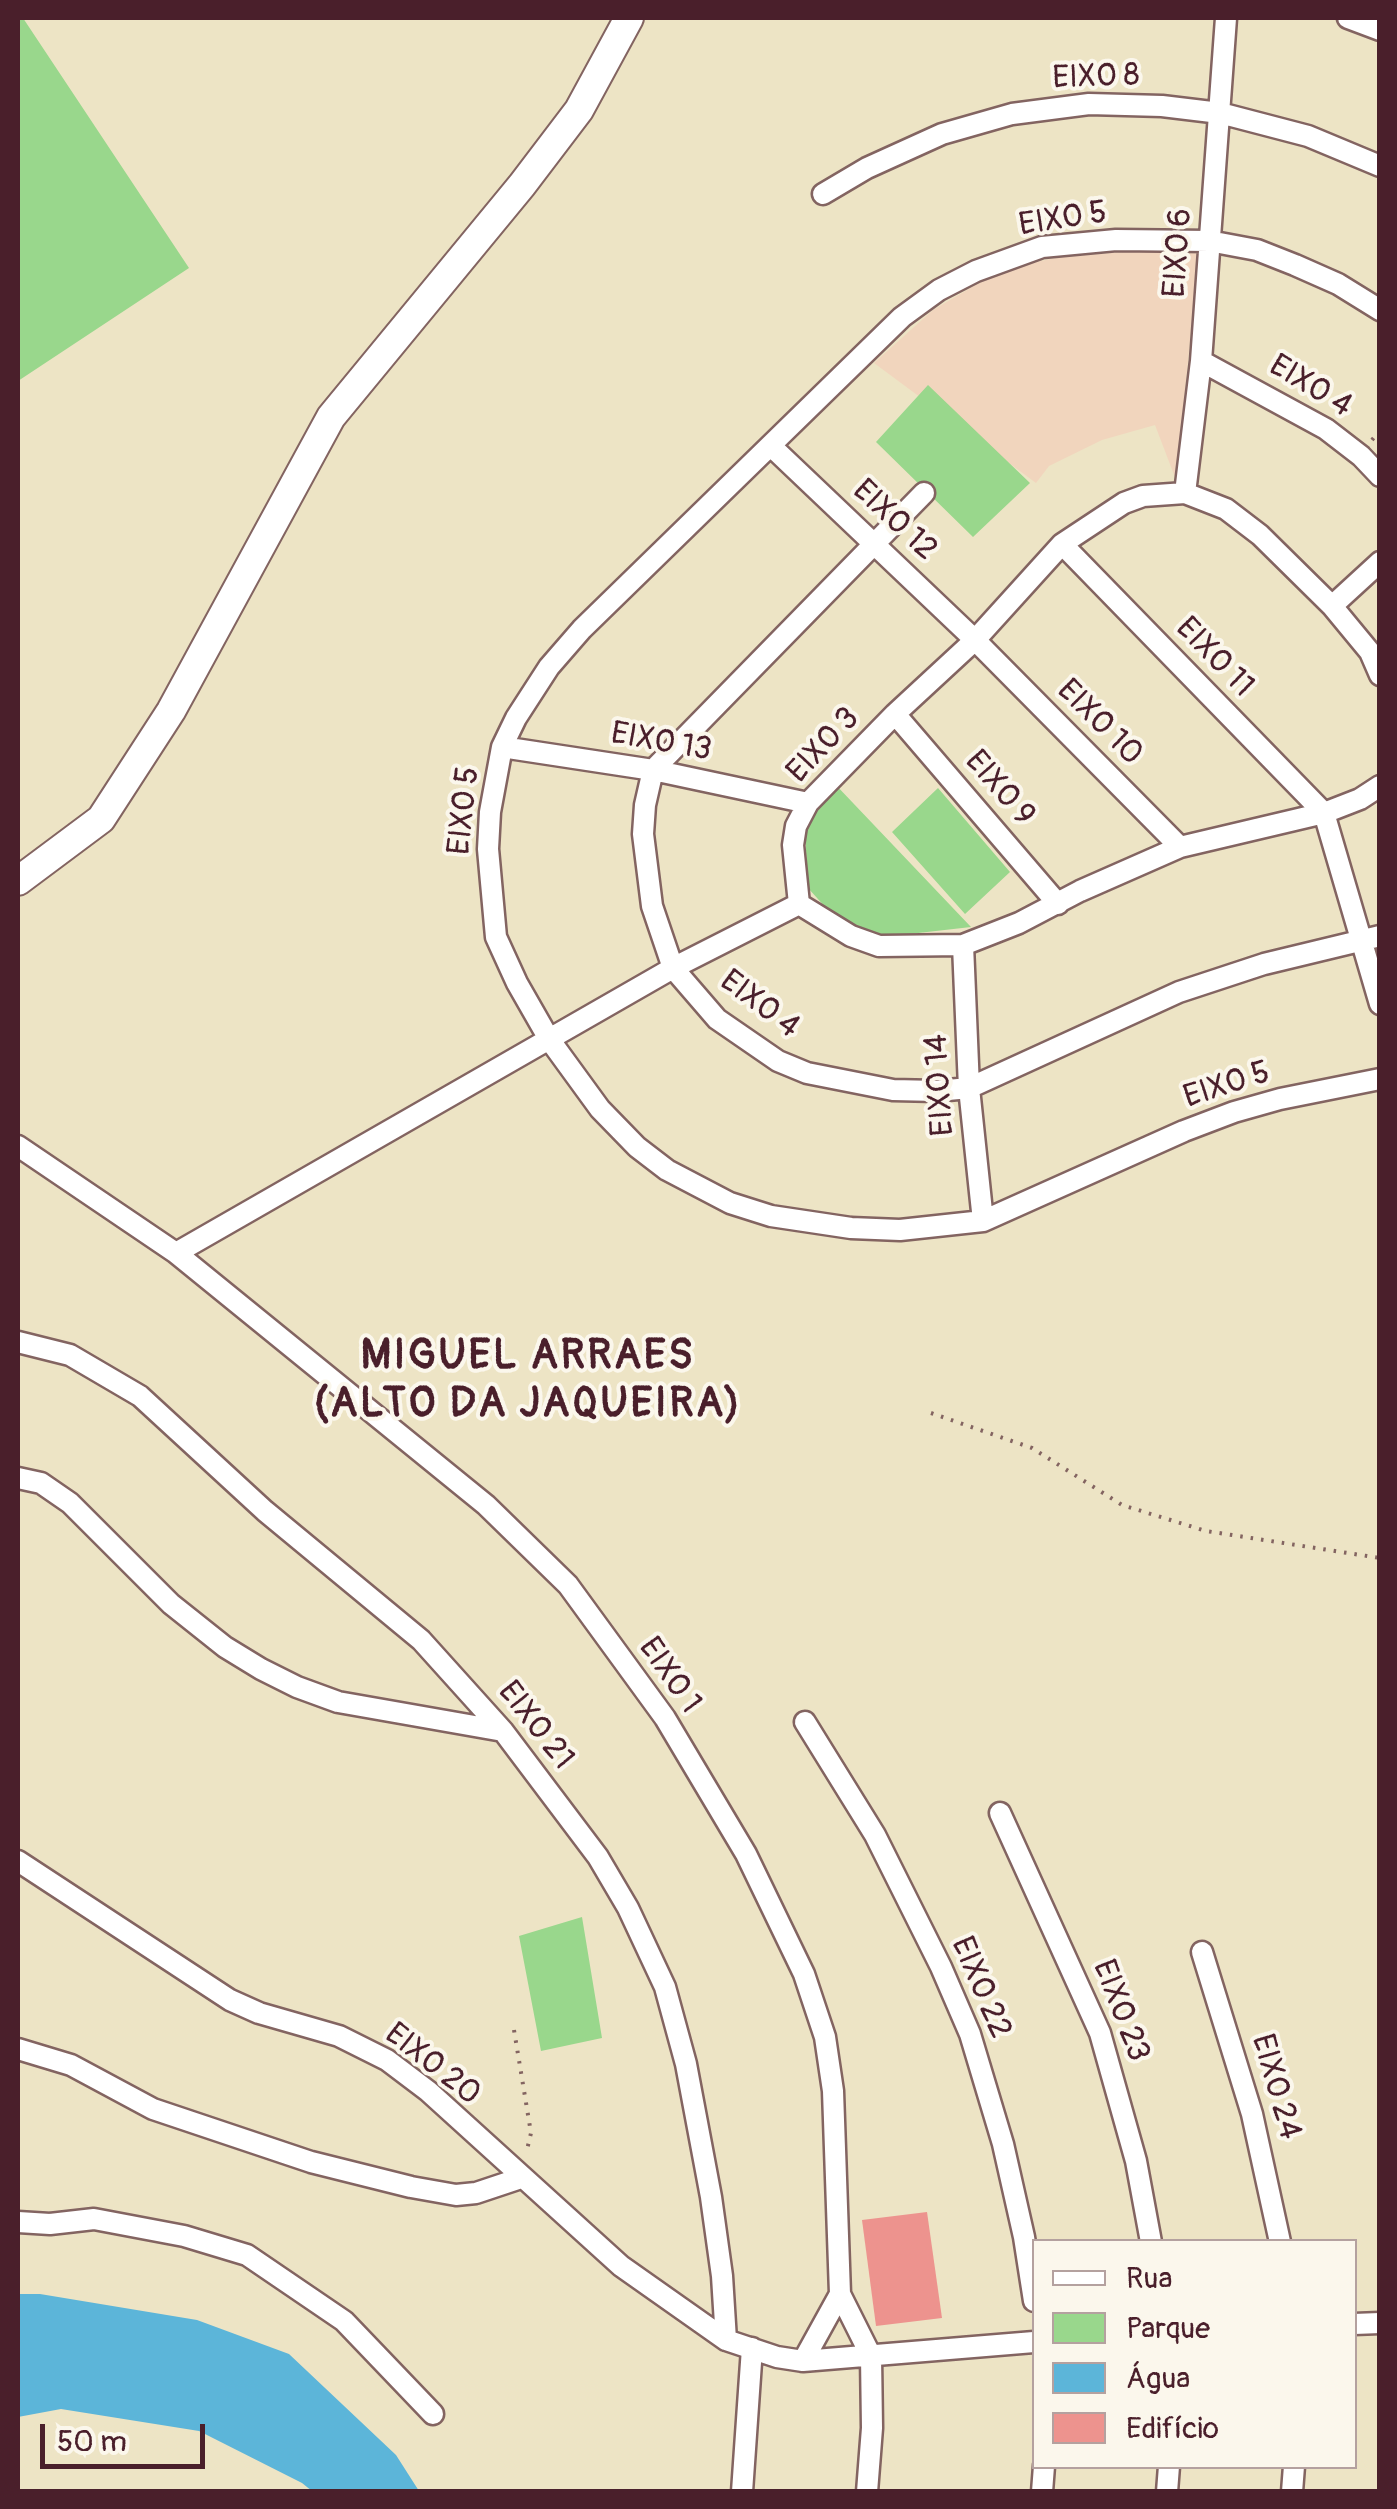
<!DOCTYPE html>
<meta charset="utf-8">
<style>
body{margin:0}
#map{position:relative;width:1397px;height:2509px;overflow:hidden;background:#ede4c5;font-family:Pangolin,sans-serif}
canvas{display:block}
.frame{position:absolute;inset:0;border:20px solid #4a1f2b;pointer-events:none}
.legend{position:absolute;left:1032px;top:2239px;width:325px;height:230px;box-sizing:border-box;background:#fbf7ec;border:2px solid #b4a19f;margin:0;padding:12px 18px;list-style:none;font-size:30px;color:#4a1f2b}
.legend li{display:flex;align-items:center;gap:20px;height:50px}
.legend b{width:50px;border:2px solid #b4a19f}
.scale{position:absolute;left:40px;top:2424px;width:165px;height:45px;box-sizing:border-box;border:5px solid #4a1f2b;border-top:0;padding-left:12px;font-size:30px;line-height:35px;white-space:nowrap;color:#4a1f2b;-webkit-text-stroke:8px #fbf7ec;paint-order:stroke}
</style>
<div id="map">
<canvas width="1397" height="2509"></canvas>
<div class="frame"></div>
<ul class="legend">
<li><b style="height:12px;background:#fff"></b>Rua</li>
<li><b style="height:28px;background:#99d78c"></b>Parque</li>
<li><b style="height:28px;background:#5cb5d9"></b>Água</li>
<li><b style="height:28px;background:#ed938e"></b>Edifício</li>
</ul>
<div class="scale">50 m</div>
</div>
<script>
const g = document.querySelector('canvas').getContext('2d');
g.lineJoin = 'round';
function fillPath(path, color) {
  g.fillStyle = color;
  g.fill(path, 'evenodd');
}
function toPath(rows) {
  const path = new Path2D();
  for (const r of rows) {
    path.moveTo(r[0], r[1]);
    for (let i = 2; i < r.length; i += 2) path.lineTo(r[i], r[i + 1]);
  }
  return path;
}
function strokePath(path, color, width, dash) {
  g.strokeStyle = color;
  g.lineWidth = width;
  g.lineCap = dash ? 'butt' : 'round';
  g.setLineDash(dash || []);
  g.stroke(path);
}
function write(font, color, halo, rows, align = 'center') {
  g.font = font + ' Pangolin,sans-serif';
  g.lineWidth = 8;
  g.setLineDash([]);
  g.textBaseline = 'middle';
  g.strokeStyle = halo;
  g.fillStyle = color;
  for (const [text, x, y, turn = 0] of rows) {
    g.save();
    g.translate(x, y);
    g.rotate((+turn || 0) * Math.PI / 180);
    g.textAlign = isNaN(turn) ? turn : align;
    if (halo) g.strokeText(text, 0, 0);
    g.fillText(text, 0, 0);
    g.restore();
  }
}
fillPath(toPath([
 [1160,249,1199,252,1176,480,1155,425,1102,440,1049,466,1036,483,874,363,933,310,1003,269,1060,257]
]), '#f1d5bd');
fillPath(toPath([
 [18,18,23,18,189,268,18,381],
 [928,385,1030,483,973,537,876,442],
 [834,783,971,927,883,937,836,919,808,888,805,831],
 [938,788,1010,872,965,914,892,832],
 [582,1917,602,2038,541,2051,519,1936]
]), '#99d78c');
fillPath(toPath([
 [18,2294,40,2294,197,2320,289,2354,396,2455,419,2491,312,2491,302,2483,199,2431,61,2409,18,2417]
]), '#5cb5d9');
fillPath(toPath([
 [927,2212,942,2318,876,2326,862,2220]
]), '#ed938e');
const street = toPath([
 [1348,18,1380,30],
 [823,194,867,168,942,134,1012,114,1089,104,1162,106,1220,113,1308,136,1380,166],
 [1380,310,1338,284,1295,265,1257,250,1209,241,1116,240,1042,247,976,271,939,290,902,317,582,629,549,667,516,718,502,747,490,812,488,849,496,937,517,983,549,1039,600,1109,637,1147,667,1170,730,1203,771,1216,851,1228,900,1230,983,1221,1184,1131,1234,1112,1280,1099,1380,1079],
 [1201,361,1326,429,1361,456,1380,476],
 [771,446,975,640,1180,847],
 [924,493,653,770,645,805,643,834,652,906,673,968,717,1019,778,1061,807,1073,893,1090,937,1091,969,1088,1179,992,1264,964,1380,936],
 [1185,493,1201,361,1226,18],
 [1062,544,1324,813,1380,1004],
 [1332,606,1380,562],
 [1380,675,1370,652,1332,606,1260,535,1226,509,1185,493,1143,496,1124,503,1062,544,975,640,895,714,808,803,796,826,793,845,799,904,851,936,879,946,963,945,1019,923,1080,891,1180,847,1324,813,1360,799,1380,786],
 [895,714,1058,904],
 [502,747,653,770,808,803],
 [963,945,969,1088,983,1221],
 [18,1146,176,1253,486,1505,568,1585,665,1718,746,1854,804,1974,825,2037,833,2091,840,2294,871,2356,872,2428,867,2492],
 [176,1253,673,968,799,904],
 [18,1342,70,1355,140,1396,265,1511,421,1640,503,1731,598,1857,628,1908,665,1987,686,2064,711,2197,722,2276,726,2340],
 [18,1478,41,1483,70,1503,171,1604,225,1647,261,1669,297,1687,338,1702,503,1731],
 [805,1722,875,1835,941,1967,970,2034,1003,2144,1024,2237,1034,2301],
 [1000,1813,1100,2033,1136,2161,1151,2242],
 [18,1861,230,2000,259,2013,339,2036,387,2060,428,2091,621,2266,726,2340,777,2357,803,2361,1034,2342],
 [1202,1952,1252,2114,1280,2242],
 [18,2049,71,2065,153,2109,311,2162,411,2187,456,2195,476,2193,521,2178],
 [18,2222,50,2224,94,2219,184,2236,247,2255,344,2321,433,2414],
 [1354,2324,1380,2323],
 [803,2361,840,2294],
 [742,2492,752,2348],
 [1042,2492,1044,2466],
 [1167,2492,1169,2466],
 [1292,2492,1294,2466]
]);
const secondary = toPath([
 [18,881,101,819,171,711,331,417,522,185,579,110,629,18]
]);
strokePath(street, '#836461', 25);
strokePath(secondary, '#836461', 32);
strokePath(toPath([
 [1372,440,1380,430],
 [931,1413,1032,1448,1122,1505,1206,1531,1380,1558],
 [514,2030,531,2133,526,2154]
]), '#836461', 4, [2.5, 8]);
strokePath(street, '#fff', 20);
strokePath(secondary, '#fff', 28);
write('32px', '#4a1f2b', '#fbf7ec', [
 ["EIXO 8",1096,78,-2],
 ["EIXO 5",1063,220,-9],
 ["EIXO 6",1179,253,-86],
 ["EIXO 4",1310,387,31],
 ["EIXO 12",894,521,43],
 ["EIXO 11",1214,658,46],
 ["EIXO 10",1099,723,45],
 ["EIXO 13",661,743,10],
 ["EIXO 3",824,746,-47],
 ["EIXO 9",999,789,49],
 ["EIXO 5",465,811,-84],
 ["EIXO 4",759,1005,37],
 ["EIXO 14",941,1085,-94],
 ["EIXO 5",1227,1086,-18],
 ["EIXO 1",669,1676,55],
 ["EIXO 21",535,1726,52],
 ["EIXO 22",980,1988,67],
 ["EIXO 23",1120,2011,69],
 ["EIXO 20",432,2065,38],
 ["EIXO 24",1275,2087,74]
]);
g.letterSpacing = '2.5px';
write('bold 42px', '#4a1f2b', '#fbf7ec', [
 ["MIGUEL ARRAES",528,1357],
 ["(ALTO DA JAQUEIRA)",528,1405]
]);
g.letterSpacing = '0px';
</script>
